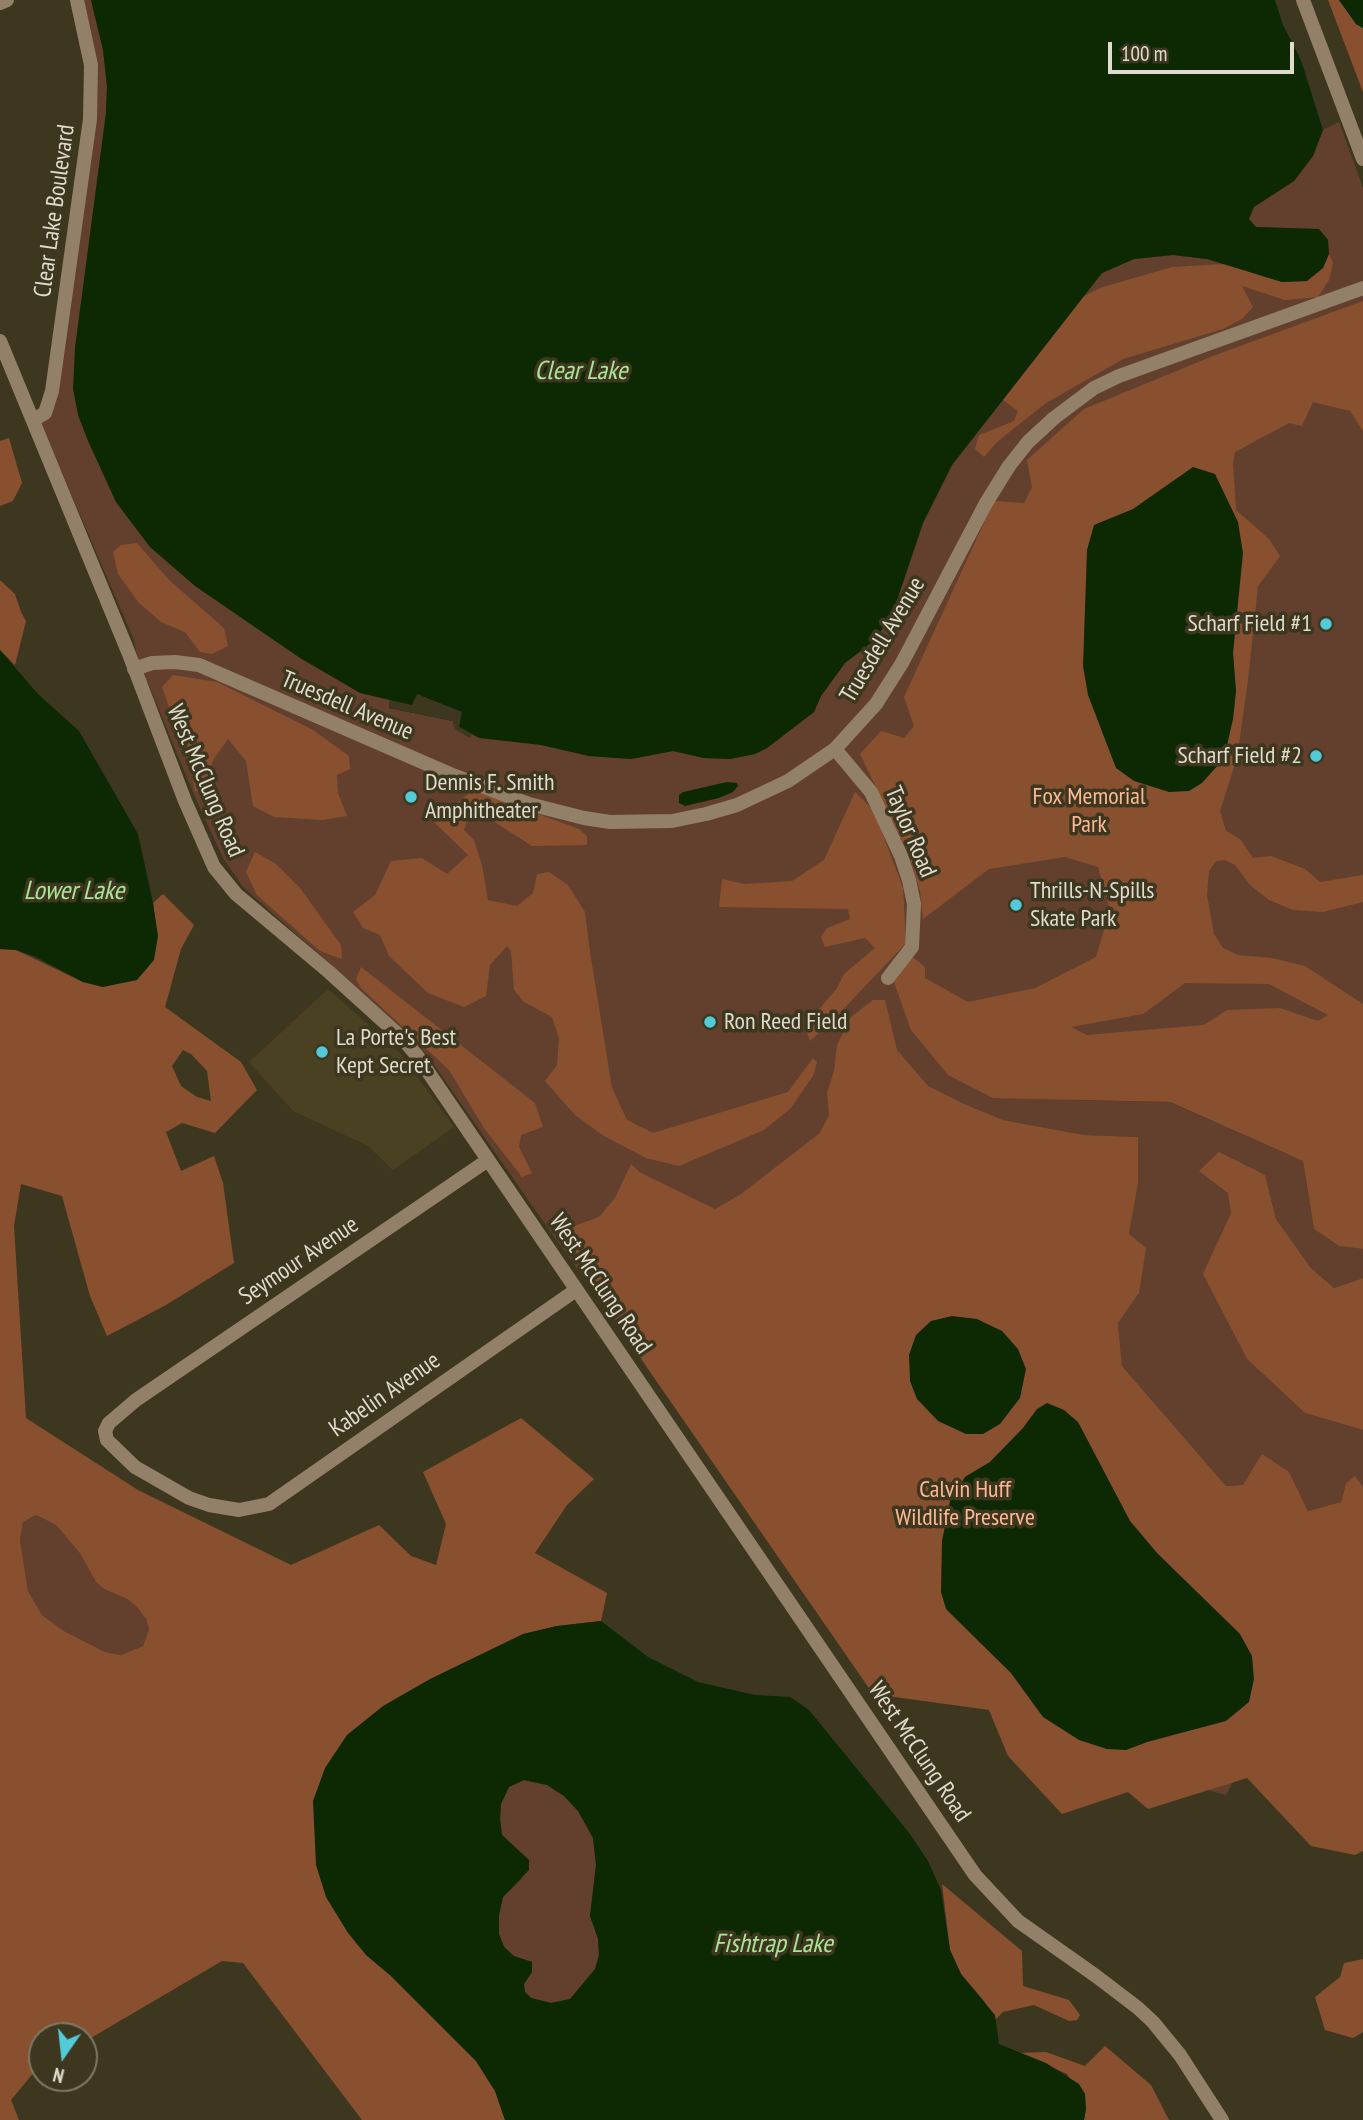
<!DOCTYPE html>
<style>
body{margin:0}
#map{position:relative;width:1363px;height:2120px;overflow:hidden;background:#3e3720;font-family:"PT Sans Narrow",sans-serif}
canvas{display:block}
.north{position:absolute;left:28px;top:2022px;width:70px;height:70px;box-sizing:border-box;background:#3e3720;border:2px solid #7e7965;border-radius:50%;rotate:194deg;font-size:19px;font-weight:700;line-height:28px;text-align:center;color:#dfdbcd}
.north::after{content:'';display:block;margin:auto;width:24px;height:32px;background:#52cbd8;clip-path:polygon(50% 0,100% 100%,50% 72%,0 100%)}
.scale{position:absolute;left:1108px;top:42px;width:186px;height:32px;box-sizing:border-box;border:4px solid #dfdbcd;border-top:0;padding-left:9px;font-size:21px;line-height:24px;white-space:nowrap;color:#dfdbcd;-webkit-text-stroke:5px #3e3720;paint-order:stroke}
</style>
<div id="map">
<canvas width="1363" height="2120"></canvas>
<div class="north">N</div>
<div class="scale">100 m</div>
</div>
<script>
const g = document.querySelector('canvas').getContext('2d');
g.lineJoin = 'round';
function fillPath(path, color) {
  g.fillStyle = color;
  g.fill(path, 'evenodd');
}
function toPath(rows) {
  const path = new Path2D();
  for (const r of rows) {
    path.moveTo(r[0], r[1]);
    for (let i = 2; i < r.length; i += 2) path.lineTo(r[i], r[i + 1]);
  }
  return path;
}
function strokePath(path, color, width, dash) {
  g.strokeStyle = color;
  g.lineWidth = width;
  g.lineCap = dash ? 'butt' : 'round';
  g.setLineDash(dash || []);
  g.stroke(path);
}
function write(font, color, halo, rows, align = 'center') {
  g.font = font + ' "PT Sans Narrow",sans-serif';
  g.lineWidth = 7;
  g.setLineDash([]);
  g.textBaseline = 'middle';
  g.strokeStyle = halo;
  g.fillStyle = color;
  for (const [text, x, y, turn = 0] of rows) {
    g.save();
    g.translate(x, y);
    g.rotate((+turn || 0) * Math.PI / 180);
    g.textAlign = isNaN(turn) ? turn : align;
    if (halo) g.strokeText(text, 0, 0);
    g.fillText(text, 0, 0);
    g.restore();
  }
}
fillPath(toPath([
 [328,989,400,1053,454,1127,393,1170,368,1146,293,1111,249,1062]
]), '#4a4122');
fillPath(toPath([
 [80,0,91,0,103,50,107,86,106,113,75,348,78,415,116,502,150,547,360,693,412,705,541,745,589,756,631,759,673,751,704,758,730,759,755,754,767,748,814,712,821,696,845,663,875,640,893,612,923,523,952,465,1102,273,1134,259,1173,255,1207,259,1282,282,1319,229,1255,227,1248,219,1254,207,1294,181,1313,156,1323,130,1339,122,1363,188,1363,1029,1067,1100,1169,1102,1303,1161,1314,1229,1339,1246,1363,1249,1363,1278,1334,1288,1311,1268,1276,1219,1265,1175,1229,1193,1231,1213,1204,1274,1247,1359,1305,1413,1363,1430,1363,1487,1355,1476,1346,1483,1341,1502,1308,1511,1289,1472,1242,1485,1226,1486,1122,1366,1118,1323,1139,1293,1129,1234,1138,1184,1138,1137,1084,1135,1003,1120,994,1117,894,1141,1309,1634,1226,1795,1067,1752,971,1691,876,1687,531,1204,428,1056,377,1006,243,887,223,858,195,797,138,659,134,640,41,424,92,135],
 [36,1515,56,1525,79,1552,96,1582,104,1589,127,1599,137,1607,146,1619,149,1629,143,1646,121,1655,105,1652,64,1631,42,1615,28,1591,20,1540,23,1522],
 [524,1780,547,1785,564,1796,578,1811,593,1838,596,1865,590,1916,598,1938,599,1955,595,1969,570,1999,551,2003,531,1998,525,1992,524,1984,532,1972,532,1962,514,1956,504,1947,499,1934,499,1915,503,1897,521,1880,529,1860,502,1835,500,1819,501,1804,509,1787]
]), '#63402d');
fillPath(toPath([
 [1328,0,1339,0,1356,24,1363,28,1363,92],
 [1329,254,1333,263,1329,280,1318,297,1285,300,1242,286,1253,307,1242,319,1223,329,1123,359,1046,403,998,441,984,457,975,449,979,435,1014,421,1018,411,1003,400,1084,296,1103,287,1172,267,1225,264,1282,282,1307,281,1323,268],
 [1363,301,1363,431,1350,411,1313,402,1302,426,1289,423,1235,452,1233,464,1236,510,1269,539,1280,556,1258,586,1248,680,1237,758,1220,811,1226,831,1241,840,1253,858,1271,856,1305,869,1320,882,1363,875,1363,902,1323,912,1293,910,1269,900,1250,885,1235,865,1225,860,1216,861,1209,871,1207,895,1214,934,1223,948,1238,955,1272,958,1305,966,1363,1004,1363,1249,1339,1246,1314,1229,1303,1161,1170,1102,993,1098,948,1075,911,1030,894,982,911,956,925,967,925,978,968,1002,1035,988,1096,957,1110,910,1098,867,1065,857,989,869,923,919,920,891,909,855,860,754,881,731,904,738,914,726,904,697,994,501,1024,503,1032,487,1027,460,1084,409,1213,356],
 [1226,579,1236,611,1233,653,1236,691,1233,719],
 [1185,983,1269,984,1328,1015,1318,1021,1280,1008,1227,1010,1204,1025,1087,1035,1071,1027,1143,1014],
 [9,438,22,483,13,501,0,506,0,441],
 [137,543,169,580,224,628,228,646,212,654,200,652,185,632,161,622,139,603,118,574,113,552,121,545],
 [0,580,15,594,21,612,26,621,15,665,0,650],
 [173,675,217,682,313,730,349,756,350,769,337,775,338,793,347,816,323,820,274,817,253,806,246,761,228,739,213,760,203,792,195,791,189,762,162,687],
 [473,790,579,829,587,836,587,845,532,846,485,816,468,818,464,830,474,840,482,865,488,900,517,906,533,893,537,874,549,872,568,885,585,912,590,952,612,1088,627,1120,653,1133,788,1092,813,1058,817,1062,813,1076,790,1109,764,1130,679,1166,646,1158,604,1136,575,1115,545,1081,557,1065,559,1038,552,1017,524,1002,514,990,511,951,507,946,490,965,486,996,464,1007,428,993,389,956,380,935,363,928,353,912,375,895,391,861,422,858,447,874,468,855,434,822],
 [855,792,874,811,903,888,906,943,835,1018,810,1041,805,1026,837,988,844,974,875,948,865,938,825,947,821,937,827,928,850,919,848,909,719,907,722,879,744,884,792,881,824,860],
 [255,852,276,864,300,888,341,945,342,959,320,951,257,895,246,872],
 [163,894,194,925,181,949,165,1007,241,1062,257,1090,215,1133,182,1123,166,1132,181,1171,214,1156,223,1183,234,1263,166,1305,107,1336,90,1296,62,1196,21,1184,14,1226,26,1418,138,1490,291,1565,379,1525,411,1556,436,1565,446,1524,423,1472,521,1418,594,1479,567,1505,535,1553,607,1593,601,1621,557,1626,523,1634,366,1955,390,1975,476,2061,495,2091,505,2120,362,2120,243,1963,222,1961,84,2042,84,2036,42,2036,42,2067,35,2071,11,2100,19,2120,0,2120,0,949,16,950,83,982,103,987,157,936,153,903],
 [183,1050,191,1054,207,1071,211,1101,197,1097,181,1086,172,1066],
 [36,1515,56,1525,79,1552,96,1582,104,1589,127,1599,137,1607,146,1619,149,1629,143,1646,121,1655,105,1652,64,1631,42,1615,28,1591,20,1540,23,1522],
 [361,967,535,1103,543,1127,521,1135,519,1147,532,1173,522,1177,484,1128,449,1070,361,988,356,979],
 [873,1000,885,1000,897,1050,928,1086,964,1104,1003,1120,1084,1135,1138,1137,1138,1184,1129,1234,1146,1248,1139,1293,1118,1323,1122,1366,1226,1486,1243,1485,1262,1454,1289,1472,1308,1511,1341,1502,1346,1483,1355,1476,1363,1487,1363,1851,1355,1855,1311,1846,1247,1778,1148,1809,1128,1792,1062,1814,1008,1756,989,1710,873,1694,648,1369,562,1239,566,1229,599,1217,615,1198,631,1164,641,1173,715,1209,741,1194,820,1133,829,1115,827,1093,834,1071,837,1045,851,1017],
 [1037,1409,1078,1422,1130,1521,1157,1553,1240,1634,1147,1742,1126,1750,1043,1717,1011,1673,946,1609,965,1477,990,1462,1023,1428],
 [1219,1152,1265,1175,1276,1219,1311,1268,1334,1288,1363,1278,1363,1430,1305,1413,1247,1359,1203,1274,1231,1213,1228,1193,1199,1171],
 [942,1884,1022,1951,1023,1986,1069,2000,1080,2015,1077,2020,1069,2021,1034,2005,1003,2012,995,2020,984,2001,961,1974,950,1950],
 [1363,1959,1363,2032,1353,2038,1325,2030,1315,1997,1340,1977,1344,1963],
 [1105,2046,1151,2085,1169,2120,1084,2120,1086,2109,1067,2074,1020,2053,1046,2052,1085,2066]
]), '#89502f');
fillPath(toPath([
 [91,0,1275,0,1283,25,1301,60,1323,130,1313,156,1294,181,1254,207,1249,219,1256,227,1319,229,1328,240,1329,254,1323,268,1307,281,1282,282,1207,259,1173,255,1134,259,1102,273,952,465,923,523,893,612,875,640,845,663,821,696,814,712,767,748,755,754,730,759,704,758,673,751,631,759,589,756,541,745,479,738,459,727,453,721,389,708,390,700,360,693,300,658,195,586,150,547,116,502,88,441,78,415,73,389,75,348,106,113,107,86,103,50],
 [1339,0,1363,0,1363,28,1356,24],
 [1193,467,1215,474,1238,522,1243,553,1233,653,1236,691,1233,719,1226,750,1219,764,1202,783,1189,791,1169,792,1134,781,1116,768,1088,695,1083,666,1087,550,1094,525,1133,509],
 [0,650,38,694,79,731,138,834,153,903,158,936,154,960,137,980,103,987,83,982,36,957,16,950,0,949],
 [727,782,737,783,738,786,733,792,719,798,685,806,679,803,679,795,683,792],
 [952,1316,977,1319,1002,1331,1018,1349,1026,1369,1020,1398,1000,1424,983,1434,966,1434,938,1421,917,1399,910,1381,909,1355,916,1335,931,1321],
 [1047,1403,1064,1410,1078,1422,1130,1521,1157,1553,1240,1634,1252,1656,1254,1679,1249,1702,1226,1721,1147,1742,1126,1750,1107,1749,1079,1740,1043,1717,1011,1673,946,1609,941,1592,942,1541,950,1501,965,1477,990,1462,1023,1428,1037,1409],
 [601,1621,648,1657,698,1682,755,1695,790,1697,809,1710,910,1834,928,1861,941,1890,950,1950,961,1974,995,2015,999,2044,1046,2063,1079,2084,1085,2094,1086,2109,1084,2120,505,2120,495,2091,476,2061,390,1975,366,1955,348,1933,326,1897,316,1865,313,1801,325,1768,347,1735,383,1706,430,1679,523,1634,557,1626],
 [524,1780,547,1785,564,1796,578,1811,593,1838,596,1865,590,1916,598,1939,599,1955,595,1969,570,1999,551,2003,531,1998,525,1992,524,1984,532,1972,532,1962,514,1956,504,1947,499,1934,499,1915,503,1897,529,1870,529,1860,502,1835,500,1819,501,1804,509,1787]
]), '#0d2903');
fillPath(toPath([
 [417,694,462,712,459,727,472,734,470,738,456,730,453,725,453,721,389,708,390,700,412,705]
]), '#3e3720');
strokePath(toPath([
 [1303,0,1363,159],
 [0,3,7,0],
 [0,341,129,654,185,801,214,867,236,894,329,972,403,1039,418,1057,975,1875,1018,1921,1096,1976,1138,2008,1153,2022,1180,2055,1222,2120],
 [33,420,45,413,52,391,90,119,91,65,77,0],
 [134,669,152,663,175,662,199,665,450,774,529,804,584,818,610,822,672,821,706,814,737,805,788,781,835,749,876,704,902,663,986,503,1009,466,1028,442,1054,418,1094,388,1119,376,1363,288],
 [835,749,871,792,901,856,909,880,914,904,912,947,888,978],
 [488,1160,136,1400,109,1423,105,1431,107,1440,135,1467,189,1498,209,1505,239,1510,269,1504,576,1290]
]), '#938069', 14);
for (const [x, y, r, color] of [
 [1326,624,7,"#52cbd8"],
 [1316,756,7,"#52cbd8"],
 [411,797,7,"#52cbd8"],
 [1016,905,7,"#52cbd8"],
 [710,1022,7,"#52cbd8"],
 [322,1052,7,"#52cbd8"]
]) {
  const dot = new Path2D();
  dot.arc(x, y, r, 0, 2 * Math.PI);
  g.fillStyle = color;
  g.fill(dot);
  strokePath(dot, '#3e3720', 2.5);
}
write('24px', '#dfdbcd', '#3e3720', [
 ["Clear Lake Boulevard",55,211,-82],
 ["Truesdell Avenue",883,640,-59],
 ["Truesdell Avenue",347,706,23],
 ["West McClung Road",205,781,67],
 ["Taylor Road",910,832,67],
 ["Seymour Avenue",299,1261,-34],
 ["West McClung Road",600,1284,56],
 ["Kabelin Avenue",385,1395,-35],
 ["West McClung Road",919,1752,56]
]);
write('24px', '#dfdbcd', '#3e3720', [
 ["Scharf Field #1",1312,624,"right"],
 ["Scharf Field #2",1302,756,"right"],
 ["Dennis F. Smith",425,783],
 ["Amphitheater",425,811],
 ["Thrills-N-Spills",1030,891],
 ["Skate Park",1030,919],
 ["Ron Reed Field",724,1022],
 ["La Porte's Best",336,1038],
 ["Kept Secret",336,1066]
], 'left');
write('24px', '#feb893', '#3e3720', [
 ["Fox Memorial",1089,797],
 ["Park",1089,825],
 ["Calvin Huff",965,1490],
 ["Wildlife Preserve",965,1518]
]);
write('italic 26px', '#aae597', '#3e3720', [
 ["Clear Lake",581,372],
 ["Lower Lake",74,892],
 ["Fishtrap Lake",773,1945]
]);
</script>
